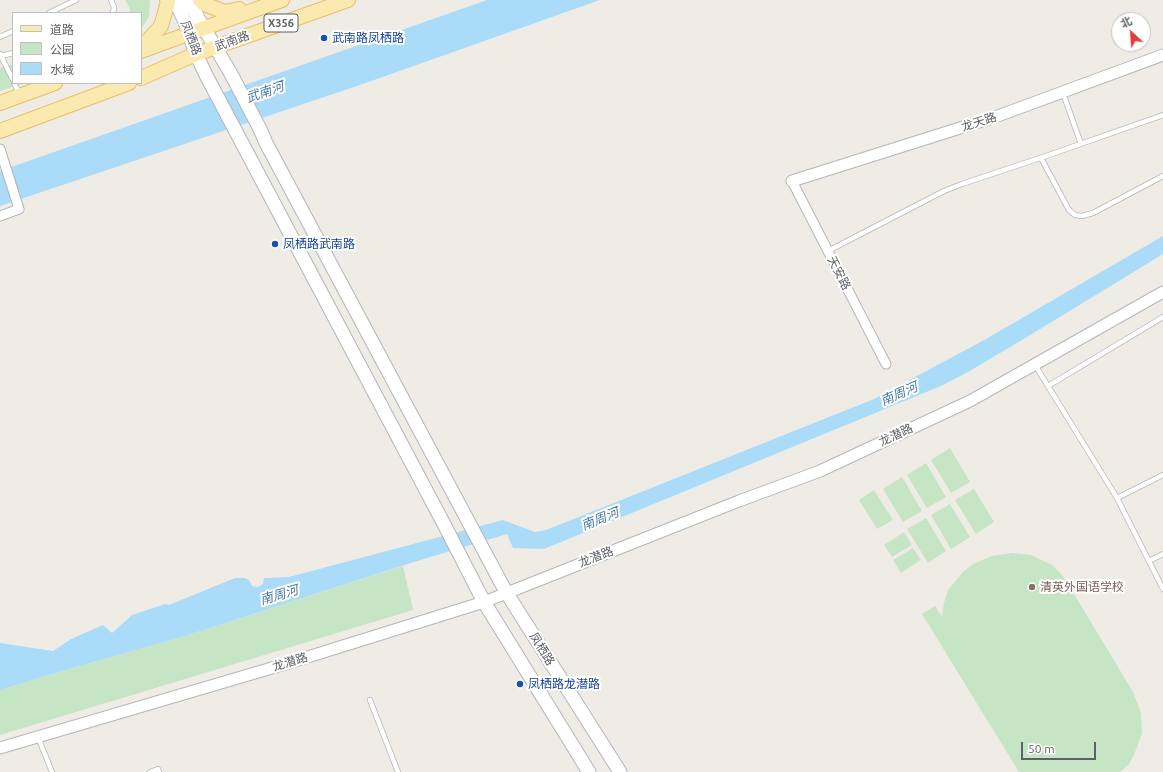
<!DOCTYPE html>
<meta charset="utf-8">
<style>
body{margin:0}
#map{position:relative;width:1163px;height:772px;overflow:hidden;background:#efece6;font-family:Ubuntu,"Noto Sans SC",sans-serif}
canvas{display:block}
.legend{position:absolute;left:12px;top:12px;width:130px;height:72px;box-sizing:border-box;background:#fff;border:1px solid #bec0c1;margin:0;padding:5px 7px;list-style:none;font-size:12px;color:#5d6165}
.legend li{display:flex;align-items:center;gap:8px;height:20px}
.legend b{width:20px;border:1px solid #bec0c1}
.north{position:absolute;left:1111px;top:12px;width:40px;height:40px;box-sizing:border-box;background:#fff;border:1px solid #bec0c1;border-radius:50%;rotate:334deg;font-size:11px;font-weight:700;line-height:16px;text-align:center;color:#5d6165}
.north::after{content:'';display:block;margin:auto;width:14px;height:18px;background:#e03e3b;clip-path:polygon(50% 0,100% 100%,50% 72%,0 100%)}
.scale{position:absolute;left:1021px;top:742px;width:75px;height:18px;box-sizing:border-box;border:2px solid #5d6165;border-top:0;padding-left:5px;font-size:12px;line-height:14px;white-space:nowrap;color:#5d6165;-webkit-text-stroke:3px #fff;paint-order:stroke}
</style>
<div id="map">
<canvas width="1163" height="772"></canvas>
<ul class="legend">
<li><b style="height:5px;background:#faeaaf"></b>道路</li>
<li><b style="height:11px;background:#c5e5c4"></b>公园</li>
<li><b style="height:11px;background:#aadcfa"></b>水域</li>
</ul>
<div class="north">北</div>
<div class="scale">50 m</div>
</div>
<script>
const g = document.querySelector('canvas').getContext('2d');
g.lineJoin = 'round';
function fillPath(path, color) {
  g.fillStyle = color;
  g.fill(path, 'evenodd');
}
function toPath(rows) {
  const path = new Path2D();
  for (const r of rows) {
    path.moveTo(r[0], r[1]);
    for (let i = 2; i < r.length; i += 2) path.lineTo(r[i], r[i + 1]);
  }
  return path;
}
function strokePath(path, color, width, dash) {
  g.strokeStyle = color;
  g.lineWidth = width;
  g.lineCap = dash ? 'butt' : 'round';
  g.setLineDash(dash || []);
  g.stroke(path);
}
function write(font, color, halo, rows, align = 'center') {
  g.font = font + ' Ubuntu,"Noto Sans SC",sans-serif';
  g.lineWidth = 4;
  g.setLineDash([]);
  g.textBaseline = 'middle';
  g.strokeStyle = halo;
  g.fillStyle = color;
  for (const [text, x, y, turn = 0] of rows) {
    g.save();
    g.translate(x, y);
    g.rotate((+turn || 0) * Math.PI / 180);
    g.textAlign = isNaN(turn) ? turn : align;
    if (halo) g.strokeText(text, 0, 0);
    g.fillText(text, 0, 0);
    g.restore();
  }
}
fillPath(toPath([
 [125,0,150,0,149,17,141,29,141,13,129,13,130,9],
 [13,64,13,83,23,83,0,91,0,68],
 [950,448,970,482,951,493,931,460],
 [926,463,946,497,927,508,907,475],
 [902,477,922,511,903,522,883,489],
 [974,489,994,522,976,534,955,500],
 [874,490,893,520,877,529,859,500],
 [950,504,970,537,951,549,931,515],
 [926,518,946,551,928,563,907,529],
 [904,532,912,545,892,557,884,545],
 [913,548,921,560,901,573,893,560],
 [1012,553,1031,555,1052,565,1059,572,1065,579,1133,692,1141,713,1142,733,1134,755,1129,764,1120,772,1019,772,922,614,935,606,942,617,944,603,948,590,963,572,973,564,992,556],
 [403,566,413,610,0,735,0,690,69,669,185,636]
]), '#c5e5c4');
fillPath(toPath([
 [487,0,600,0,360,85,0,206,0,171],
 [1163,236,1163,254,1027,337,968,372,941,386,544,549,513,548,507,534,414,562,185,636,69,669,0,690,0,643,53,651,71,639,103,625,112,633,132,615,165,604,169,605,235,578,245,578,249,580,252,586,258,587,263,584,264,578,289,577,503,520,535,532,546,530,874,399,986,339]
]), '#aadcfa');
const service = toPath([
 [111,0,114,7,113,13],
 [49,13,76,0],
 [0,37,13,31],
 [0,54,13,80],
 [1,56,13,53],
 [14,83,20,94],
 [1063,93,1081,144],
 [1041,158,1069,210,1075,215,1082,216,1093,213,1163,176],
 [828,251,944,191,962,184,1049,155,1163,115],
 [1035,365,1117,498,1163,589],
 [1048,386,1163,317],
 [1117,498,1163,475],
 [1151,560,1163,554],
 [370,700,398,772],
 [38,737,52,772],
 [150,772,158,769,159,772]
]);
const minor = toPath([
 [0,149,19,209,0,216],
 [792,181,886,364]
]);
const tertiary = toPath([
 [792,181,995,117,1163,55],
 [0,748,282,665,484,602,739,501,820,471,970,401,1163,292]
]);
const secondary = toPath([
 [175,0,185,22,196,54,207,77,446,528,484,602,589,772],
 [189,0,198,18,230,72,260,129,266,143,506,592,620,772]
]);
const primary = toPath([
 [200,0,204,4,225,12,239,9],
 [141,46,145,44,161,26,168,2,167,0],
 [141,51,282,0],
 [141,78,196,54,348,0],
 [0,103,55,83],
 [0,131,129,83]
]);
strokePath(service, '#b3b6b9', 6);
strokePath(minor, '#b3b6b9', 11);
strokePath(tertiary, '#b3b6b9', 13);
strokePath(secondary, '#b2b5b9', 15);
strokePath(primary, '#eabd64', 16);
strokePath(service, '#fff', 4.5);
strokePath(minor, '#fff', 9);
strokePath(tertiary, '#fff', 11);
strokePath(secondary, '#fff', 13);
strokePath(primary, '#faeaaf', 14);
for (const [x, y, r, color] of [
 [324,38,4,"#1a4fb4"],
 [275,244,4,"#1a4fb4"],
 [1032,587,4,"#8d6e63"],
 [520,684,4,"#1a4fb4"]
]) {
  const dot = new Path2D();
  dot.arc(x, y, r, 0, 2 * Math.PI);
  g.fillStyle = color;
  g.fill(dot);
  strokePath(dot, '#fff', 1.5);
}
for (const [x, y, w] of [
 [281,23,34]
]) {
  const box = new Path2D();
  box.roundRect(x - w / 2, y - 9, w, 18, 3);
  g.fillStyle = '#fff';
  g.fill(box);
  strokePath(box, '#5d6165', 1);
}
write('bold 11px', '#5d6165', null, [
 ["X356",281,23]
]);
write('12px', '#5d6165', '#fff', [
 ["凤栖路",191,38,69],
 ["武南路",232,41,-20],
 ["龙天路",979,122,-18],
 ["天安路",839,273,63],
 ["龙潜路",896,435,-25],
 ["龙潜路",596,557,-21],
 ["凤栖路",542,649,58],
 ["龙潜路",290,662,-17]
]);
write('12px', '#164399', '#fff', [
 ["武南路凤栖路",332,38],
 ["凤栖路武南路",283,244],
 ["凤栖路龙潜路",528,684]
], 'left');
write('12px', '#785e54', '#fff', [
 ["清英外国语学校",1040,587]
], 'left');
write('italic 13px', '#4478a3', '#fff', [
 ["武南河",265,92,-19],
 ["南周河",899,394,-24],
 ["南周河",600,519,-22],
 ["南周河",279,595,-16]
]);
</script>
